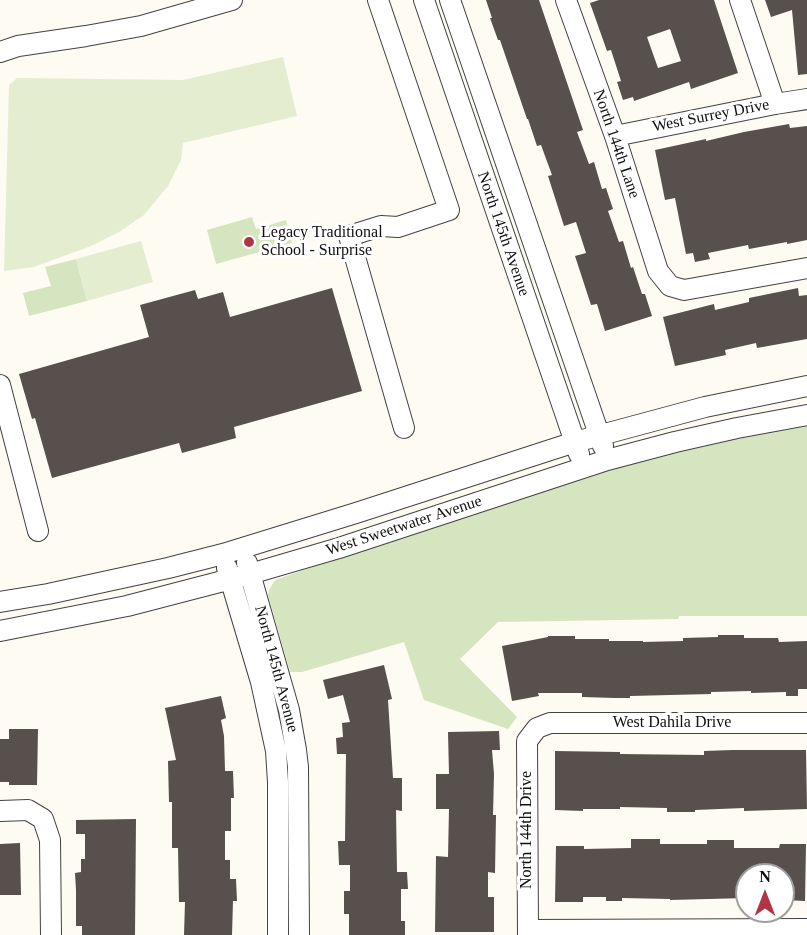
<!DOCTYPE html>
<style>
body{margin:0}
#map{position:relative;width:807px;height:935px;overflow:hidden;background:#fefbf2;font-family:Georgia,serif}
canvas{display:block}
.north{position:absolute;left:735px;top:863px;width:60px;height:60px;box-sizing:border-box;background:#fff;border:2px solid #9f9f9f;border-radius:50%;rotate:0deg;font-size:16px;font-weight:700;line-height:24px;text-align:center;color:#0f0f0f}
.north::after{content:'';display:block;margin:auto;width:21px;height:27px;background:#b13542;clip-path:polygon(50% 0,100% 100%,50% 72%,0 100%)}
</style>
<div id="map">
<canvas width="807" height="935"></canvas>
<div class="north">N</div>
</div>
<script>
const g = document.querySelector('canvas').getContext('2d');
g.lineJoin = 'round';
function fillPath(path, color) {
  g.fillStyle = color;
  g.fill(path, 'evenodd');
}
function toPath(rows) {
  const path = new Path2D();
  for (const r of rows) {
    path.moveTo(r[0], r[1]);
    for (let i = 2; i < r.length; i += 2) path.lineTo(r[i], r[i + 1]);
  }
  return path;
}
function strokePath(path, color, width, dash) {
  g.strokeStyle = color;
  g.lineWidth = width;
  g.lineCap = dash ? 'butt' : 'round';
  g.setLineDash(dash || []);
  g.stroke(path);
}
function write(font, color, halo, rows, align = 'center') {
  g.font = font + ' Georgia,serif';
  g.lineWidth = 6;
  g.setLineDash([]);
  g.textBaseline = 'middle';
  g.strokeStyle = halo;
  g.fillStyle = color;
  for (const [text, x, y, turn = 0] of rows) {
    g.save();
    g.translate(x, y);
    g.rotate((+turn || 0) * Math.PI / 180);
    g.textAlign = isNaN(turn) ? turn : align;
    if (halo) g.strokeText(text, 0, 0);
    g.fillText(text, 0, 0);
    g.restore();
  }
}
fillPath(toPath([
 [252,217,256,229,286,220,292,243,216,264,207,230],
 [76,259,87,301,29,316,23,293,51,286,45,267],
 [807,419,807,616,679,616,678,619,498,622,460,659,517,717,508,729,424,700,404,642,302,672,290,672,268,595,269,590,275,580,596,469]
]), '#d5e5bf');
fillPath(toPath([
 [283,57,297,116,183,143,181,160,168,186,144,215,119,232,91,246,34,267,4,271,9,85,17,78,183,80],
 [141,241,153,282,87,301,76,259]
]), '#e5edd0');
fillPath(toPath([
 [486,0,539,0,583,130,577,132,589,164,594,162,602,189,606,188,613,209,608,211,619,242,623,241,631,268,633,267,642,294,645,294,652,316,605,331,597,304,591,305,575,256,586,253,576,222,564,226,548,176,552,175,541,145,537,146,528,119,527,119,500,40,498,40,490,18,492,18],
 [599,0,714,0,738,73,691,89,689,82,634,101,633,97,623,100,617,82,621,81,611,50,607,51,590,3],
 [670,29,681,61,658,68,647,37],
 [765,0,807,0,807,74,798,75,792,10,771,17],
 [789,124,790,128,807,126,807,240,787,244,787,242,749,249,748,245,708,253,710,259,695,262,693,253,686,254,675,198,665,200,655,150,706,139,706,141,744,132],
 [332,288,362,391,234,427,236,438,182,453,179,443,52,478,35,418,32,419,19,374,149,337,140,305,195,290,198,299,223,292,230,317],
 [798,288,799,296,807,295,807,339,757,348,756,343,725,350,726,355,675,366,663,317,714,304,715,310,749,302,749,298],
 [718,635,744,635,744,638,778,638,779,642,807,641,807,689,798,689,798,696,786,696,786,692,751,693,751,691,711,692,711,694,630,696,630,698,615,698,582,697,582,693,538,693,539,696,512,701,502,646,548,637,548,636,575,636,575,639,609,639,609,641,643,641,643,642,683,641,683,638,718,637],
 [384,665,392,699,388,700,393,778,402,778,402,811,396,810,397,872,407,872,408,889,401,889,401,921,405,921,405,935,349,935,349,914,344,914,344,891,350,891,350,865,339,865,338,841,345,841,346,754,337,754,336,738,343,737,342,723,350,722,343,695,328,699,323,680],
 [221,696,226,718,221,720,224,736,225,771,233,771,234,798,231,798,231,831,225,831,225,860,230,860,230,879,236,879,237,901,233,901,232,935,184,935,185,902,179,902,178,848,172,848,172,802,169,802,168,761,176,760,165,708],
 [9,729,38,729,37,785,9,785,9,782,0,782,0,739,9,739],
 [499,731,500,750,492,750,494,774,493,815,496,815,495,873,488,872,488,897,494,897,494,932,435,932,436,856,448,857,449,809,436,809,436,774,449,774,448,732],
 [732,750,806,750,807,809,744,811,744,808,695,810,695,812,667,812,667,808,620,807,620,809,583,809,583,811,555,810,555,751,620,752,620,754,704,755,704,751],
 [136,819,135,935,82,935,82,926,76,926,76,890,75,873,81,872,81,859,85,859,85,834,76,834,76,820],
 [631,839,660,839,660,844,707,844,707,840,734,840,734,848,779,848,780,844,806,844,805,901,783,900,783,875,747,875,747,898,670,900,670,899,622,898,622,901,606,901,606,897,583,897,583,902,555,902,556,846,584,846,584,849,631,848],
 [20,843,21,895,0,895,0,844]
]), '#57504c');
const minor = toPath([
 [378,0,449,210,398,227,381,226,349,236,404,428],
 [424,0,579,454],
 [450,0,603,446],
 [566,0,615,136,658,271,670,286,684,290,807,268],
 [740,0,775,104],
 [0,52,18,46,86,36,141,26,232,0],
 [615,136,775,104,807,99],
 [0,385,38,531],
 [247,563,289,710,296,750,298,767,299,935],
 [227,568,261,682,276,751,278,782,278,935],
 [0,602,48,594,168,568,223,554,356,513,575,442,705,407,807,386],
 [0,631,127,606,250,574,339,548,607,460,675,442,737,428,807,415],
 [0,811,28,810,43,819,50,840,51,935],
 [528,930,807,929],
 [528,935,527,741,537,728,550,723,807,723]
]);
strokePath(minor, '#424242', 22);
strokePath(minor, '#fff', 20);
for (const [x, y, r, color] of [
 [249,242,6,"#b13542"]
]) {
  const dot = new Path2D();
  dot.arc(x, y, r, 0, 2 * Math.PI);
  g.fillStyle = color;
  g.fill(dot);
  strokePath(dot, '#fff', 2);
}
write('16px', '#0f0f0f', '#fff', [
 ["West Surrey Drive",711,116,-11],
 ["North 144th Lane",616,144,71],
 ["North 145th Avenue",503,234,71],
 ["West Sweetwater Avenue",404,526,-18],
 ["North 145th Avenue",276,669,75],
 ["West Dahila Drive",672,723],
 ["North 144th Drive",527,830,-90]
]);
write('16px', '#0f0f0f', '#fff', [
 ["Legacy Traditional",261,233],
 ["School - Surprise",261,251]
], 'left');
</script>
